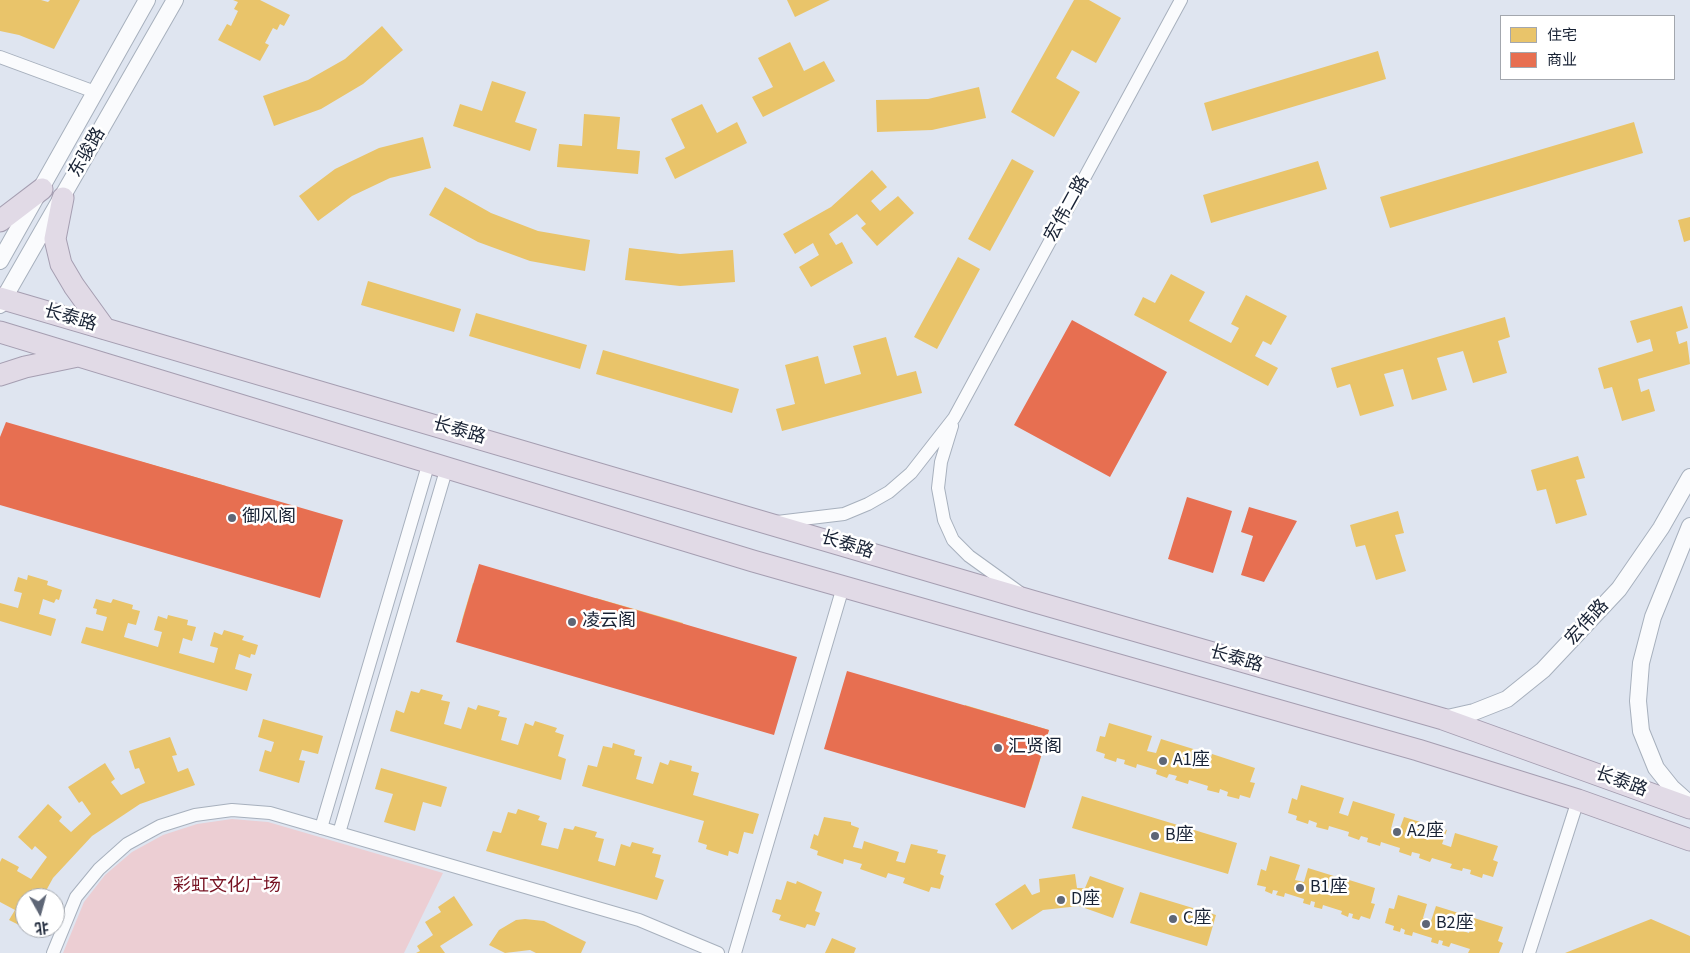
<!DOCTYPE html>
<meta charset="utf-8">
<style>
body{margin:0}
#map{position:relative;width:1690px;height:953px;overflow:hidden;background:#dfe5f0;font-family:"Source Sans 3","Noto Sans SC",sans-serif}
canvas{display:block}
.legend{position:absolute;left:1500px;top:15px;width:175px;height:65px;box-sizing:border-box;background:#fff;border:1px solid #a3a7ae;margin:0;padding:6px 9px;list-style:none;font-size:15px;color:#182234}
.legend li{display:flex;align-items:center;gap:10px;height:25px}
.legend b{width:25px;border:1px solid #a3a7ae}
.north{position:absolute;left:15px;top:888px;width:50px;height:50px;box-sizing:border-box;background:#fff;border:1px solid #a3a7ae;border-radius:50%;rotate:173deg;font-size:14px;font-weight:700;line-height:20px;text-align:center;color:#182234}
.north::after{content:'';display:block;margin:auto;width:18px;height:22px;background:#5e6676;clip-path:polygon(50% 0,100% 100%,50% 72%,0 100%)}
</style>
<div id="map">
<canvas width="1690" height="953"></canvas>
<ul class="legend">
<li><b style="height:14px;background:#e9c46a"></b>住宅</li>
<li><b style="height:14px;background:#e76f51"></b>商业</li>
</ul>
<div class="north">北</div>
</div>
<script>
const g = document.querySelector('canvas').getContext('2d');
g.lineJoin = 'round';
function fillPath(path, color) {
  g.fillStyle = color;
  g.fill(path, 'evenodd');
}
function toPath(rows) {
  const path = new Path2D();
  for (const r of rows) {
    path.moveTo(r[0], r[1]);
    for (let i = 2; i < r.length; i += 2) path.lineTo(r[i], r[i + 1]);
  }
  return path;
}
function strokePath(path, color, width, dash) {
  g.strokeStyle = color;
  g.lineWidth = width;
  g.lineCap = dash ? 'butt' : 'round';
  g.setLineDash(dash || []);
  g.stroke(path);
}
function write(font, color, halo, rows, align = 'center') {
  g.font = font + ' "Source Sans 3","Noto Sans SC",sans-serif';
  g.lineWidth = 5;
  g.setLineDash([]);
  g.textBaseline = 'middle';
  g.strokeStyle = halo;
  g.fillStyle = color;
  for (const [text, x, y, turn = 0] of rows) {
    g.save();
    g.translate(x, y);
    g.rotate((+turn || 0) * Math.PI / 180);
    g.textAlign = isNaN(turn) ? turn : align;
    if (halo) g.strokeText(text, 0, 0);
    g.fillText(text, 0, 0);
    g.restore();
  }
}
fillPath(toPath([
 [232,819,268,822,443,873,404,953,63,953,84,902,105,875,132,852,163,835,197,824]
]), '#ecced3');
fillPath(toPath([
 [0,0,41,0,48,2,50,0,80,0,54,49,19,35,0,31],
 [233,0,260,0,290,15,284,26,280,24,277,30,273,28,265,43,269,45,260,61,218,40,227,24,231,26,238,11,234,9,238,2],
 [787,0,830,0,795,17],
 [1074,0,1089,0,1121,18,1096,63,1072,50,1056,78,1080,92,1054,137,1011,112],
 [382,26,403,50,363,84,321,109,274,126,263,96,308,80,345,59],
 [790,42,804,71,824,61,835,81,763,117,752,97,773,87,758,58],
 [1378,51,1386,79,1212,131,1204,103],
 [492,81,526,92,515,122,537,129,530,151,453,126,460,104,482,111],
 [979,87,986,118,932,130,877,132,876,100,928,99],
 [702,104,717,133,737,122,747,143,675,179,665,158,685,148,671,119],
 [584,114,620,117,617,149,640,151,638,174,557,167,559,144,582,146],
 [1634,122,1643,153,1390,228,1380,197],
 [423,137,431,168,390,178,352,196,318,221,299,196,335,169,379,148],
 [1012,159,1034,171,990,251,968,239],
 [1318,161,1327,189,1211,223,1203,195],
 [872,170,887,187,871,201,880,211,898,196,914,213,877,246,861,228,866,224,857,214,829,234,836,245,842,242,853,263,811,287,799,267,819,255,813,243,795,254,783,234,831,207],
 [445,187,491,213,538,231,590,240,585,271,530,261,478,242,429,215],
 [1690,217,1690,240,1684,242,1678,220],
 [629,248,680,254,733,250,735,282,680,286,625,280],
 [958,257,980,269,937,349,914,337],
 [1171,274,1205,292,1189,321,1231,343,1239,328,1231,324,1246,295,1287,316,1271,345,1263,341,1255,356,1278,368,1268,386,1134,315,1143,297,1155,303],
 [368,281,461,309,454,332,361,305],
 [1682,306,1688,328,1676,332,1679,344,1687,341,1690,364,1638,379,1641,392,1649,389,1655,411,1622,421,1612,387,1604,389,1598,368,1653,351,1650,339,1637,343,1630,321],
 [476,313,587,345,580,369,469,336],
 [1505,317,1510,337,1498,341,1507,373,1473,383,1463,351,1437,358,1447,390,1412,400,1403,369,1384,374,1394,406,1360,416,1350,384,1337,388,1331,368],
 [886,337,897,376,916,371,922,393,782,431,776,409,795,404,785,365,818,356,825,384,861,374,853,346],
 [603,350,739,389,732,413,596,374],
 [1578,456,1585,478,1576,480,1587,515,1556,524,1546,489,1537,491,1531,470],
 [139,461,226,486,223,494,245,501,242,511,337,539,326,576,216,544,222,526,128,498],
 [1398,511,1404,533,1395,535,1406,571,1376,580,1365,545,1356,547,1350,525],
 [28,575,48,581,47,585,62,590,59,600,56,599,54,603,43,599,39,614,56,619,51,636,0,621,0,603,18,608,22,593,14,591,18,577,27,580],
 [473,583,569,610,572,600,593,607,596,598,683,623,671,661,578,634,572,652,462,620],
 [96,599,111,603,113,599,133,605,132,609,140,611,136,625,128,623,124,637,158,647,162,632,154,630,158,616,167,619,168,615,188,620,187,625,196,627,192,641,183,638,179,653,214,663,218,648,210,646,214,632,222,635,224,630,244,636,242,640,258,645,255,655,251,654,250,658,239,654,235,669,252,674,247,691,81,643,86,627,103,631,107,617,96,614,97,609,93,608],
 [421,689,443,695,441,700,450,702,444,724,461,729,468,707,476,710,478,705,500,711,498,716,507,718,501,740,518,745,525,723,533,726,535,721,557,728,555,732,564,735,558,756,566,759,561,780,390,731,396,710,404,713,411,691,419,693],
 [965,705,1049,730,1031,790,947,766],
 [263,719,323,736,318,754,302,750,299,760,305,761,299,783,259,771,265,750,271,752,274,742,258,737],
 [1109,723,1152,736,1147,751,1156,753,1161,739,1203,752,1199,766,1208,769,1212,754,1255,768,1250,782,1255,783,1250,798,1240,795,1239,799,1227,796,1228,792,1220,789,1219,793,1207,790,1208,786,1189,780,1188,784,1175,780,1177,776,1169,774,1167,778,1156,774,1157,770,1137,764,1136,768,1124,764,1125,760,1117,758,1116,762,1104,758,1105,754,1096,751,1100,736,1105,737],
 [170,737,177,755,172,756,178,772,188,768,195,785,140,804,92,836,53,878,42,898,25,898,25,928,9,920,15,910,0,902,0,862,2,858,19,867,17,871,31,879,47,857,35,846,32,850,18,837,48,804,62,817,59,821,71,832,91,814,82,801,79,803,68,787,105,763,115,779,111,782,121,795,145,783,139,768,135,769,129,751],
 [613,743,635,750,634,755,642,757,636,779,653,784,660,762,668,765,670,760,692,766,691,771,699,773,693,795,759,814,753,834,744,832,738,854,729,851,728,856,706,849,707,845,698,842,704,821,582,786,588,765,597,767,603,746,612,748],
 [381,768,447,787,441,807,423,802,415,831,384,822,393,794,375,789],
 [1301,785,1344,798,1339,813,1348,816,1353,801,1395,814,1391,829,1399,831,1404,817,1447,830,1442,844,1451,847,1455,833,1498,846,1493,860,1498,862,1493,877,1483,874,1482,878,1470,874,1471,870,1463,868,1462,871,1450,868,1452,864,1432,858,1430,862,1419,858,1420,854,1412,852,1411,856,1399,852,1400,848,1381,842,1380,846,1367,842,1368,838,1361,836,1359,840,1348,836,1349,832,1329,826,1328,830,1316,827,1317,823,1309,820,1308,824,1296,820,1297,816,1288,813,1292,798,1297,800],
 [1082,796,1237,843,1228,874,1072,828],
 [518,809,540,816,538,820,547,823,541,845,558,849,564,828,573,830,575,826,597,832,595,837,604,839,598,861,615,866,621,844,630,847,632,842,654,848,652,853,661,855,655,877,664,880,657,900,486,851,493,831,501,833,508,812,516,814],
 [824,817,851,822,851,825,859,828,853,847,862,849,864,841,899,852,896,861,905,863,911,844,938,850,937,853,946,855,940,874,944,876,940,889,931,887,929,892,903,883,905,878,888,873,886,878,860,869,862,864,844,859,843,864,817,855,818,851,810,848,814,834,818,836],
 [1270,856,1300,865,1295,880,1304,882,1308,868,1337,877,1333,891,1341,894,1346,879,1375,888,1371,903,1375,904,1370,919,1361,916,1359,920,1352,918,1353,914,1349,913,1348,917,1341,914,1342,911,1323,905,1322,909,1314,907,1315,902,1311,901,1310,905,1303,903,1304,899,1285,893,1284,897,1276,895,1278,891,1273,890,1272,894,1265,891,1266,887,1257,885,1261,869,1266,871],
 [1075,874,1077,888,1085,888,1090,876,1124,888,1113,918,1079,906,1043,910,1012,930,995,904,1025,884,1032,895,1040,892,1039,879],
 [787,881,796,884,797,881,822,892,815,911,820,913,815,926,807,924,805,928,779,920,781,915,772,912,776,899,781,900],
 [1140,892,1216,915,1207,946,1130,923],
 [1398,895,1427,904,1423,918,1431,921,1436,906,1465,915,1460,930,1469,933,1474,918,1503,927,1498,941,1503,943,1499,953,1468,953,1470,949,1451,943,1449,947,1442,945,1443,941,1439,940,1438,944,1431,942,1432,938,1413,932,1412,936,1404,934,1405,930,1401,928,1400,932,1393,930,1394,926,1385,923,1389,908,1394,909],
 [454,896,473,925,440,946,445,953,416,953,420,951,417,946,433,935,425,922,441,912,438,907],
 [525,919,544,921,586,942,581,953,536,953,530,950,505,953,489,945,499,930,516,920],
 [1651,919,1690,936,1690,953,1565,953],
 [832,938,856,948,854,953,825,953]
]), '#e9c46a');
fillPath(toPath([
 [1072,320,1167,372,1110,477,1014,425],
 [6,422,343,520,320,598,0,505,0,437],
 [1187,497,1232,511,1213,573,1168,559],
 [1249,507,1297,521,1264,582,1241,575,1253,536,1241,532],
 [479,564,797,657,774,735,456,642],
 [847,671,1049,730,1025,808,824,749]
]), '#e76f51');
const minor = toPath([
 [0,57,95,92],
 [952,426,941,462,938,488,944,520,953,540,969,556,1019,592],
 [777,522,844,514,868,504,889,492,911,473,954,418,1181,0],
 [321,828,429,462],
 [339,833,447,467],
 [53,953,76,897,99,869,127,844,160,826,195,815,232,810,270,813,639,920,718,953],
 [735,953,843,587],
 [1529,953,1578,800]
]);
const tertiary = toPath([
 [0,261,147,0],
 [0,305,175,0],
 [1690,526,1653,617,1641,663,1638,701,1641,731,1656,768,1672,788,1690,804],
 [1443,719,1474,712,1507,699,1543,670,1619,589,1661,528,1690,477]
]);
const trunk = toPath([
 [63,198,55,239,61,264,74,286,105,329],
 [0,221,42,189],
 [0,298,1032,601,1443,719,1690,808],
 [0,332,753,561,1418,750,1578,800,1690,840],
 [0,375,25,367,78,356]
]);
strokePath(minor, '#a7b0bd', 14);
strokePath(tertiary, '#a7b0bd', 18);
strokePath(trunk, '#a59eb1', 23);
strokePath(minor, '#fafbfd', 12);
strokePath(tertiary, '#fafbfd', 16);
strokePath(trunk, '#e1dae6', 21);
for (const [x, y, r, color] of [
 [232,518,5,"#5e6676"],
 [572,622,5,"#5e6676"],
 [998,748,5,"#5e6676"],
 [1163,761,5,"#5e6676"],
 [1397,832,5,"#5e6676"],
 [1155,836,5,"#5e6676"],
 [1300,888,5,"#5e6676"],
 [1061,900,5,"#5e6676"],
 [1173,919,5,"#5e6676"],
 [1426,924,5,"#5e6676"]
]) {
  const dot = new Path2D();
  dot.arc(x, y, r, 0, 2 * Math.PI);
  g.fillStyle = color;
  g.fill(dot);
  strokePath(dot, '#fff', 2);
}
write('18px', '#182234', '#fff', [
 ["东骏路",88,153,-60],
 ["宏伟二路",1068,209,-61],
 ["长泰路",70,319,16],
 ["长泰路",459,432,16],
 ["长泰路",847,546,17],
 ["宏伟路",1588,623,-48],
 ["长泰路",1236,660,16],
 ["长泰路",1621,783,20]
]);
write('18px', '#182234', '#fff', [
 ["御风阁",242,518],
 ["凌云阁",582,622],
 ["汇贤阁",1008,748],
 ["A1座",1173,761],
 ["A2座",1407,832],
 ["B座",1165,836],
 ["B1座",1310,888],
 ["D座",1071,900],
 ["C座",1183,919],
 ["B2座",1436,924]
], 'left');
write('18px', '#771222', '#fff', [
 ["彩虹文化广场",227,887]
]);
</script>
